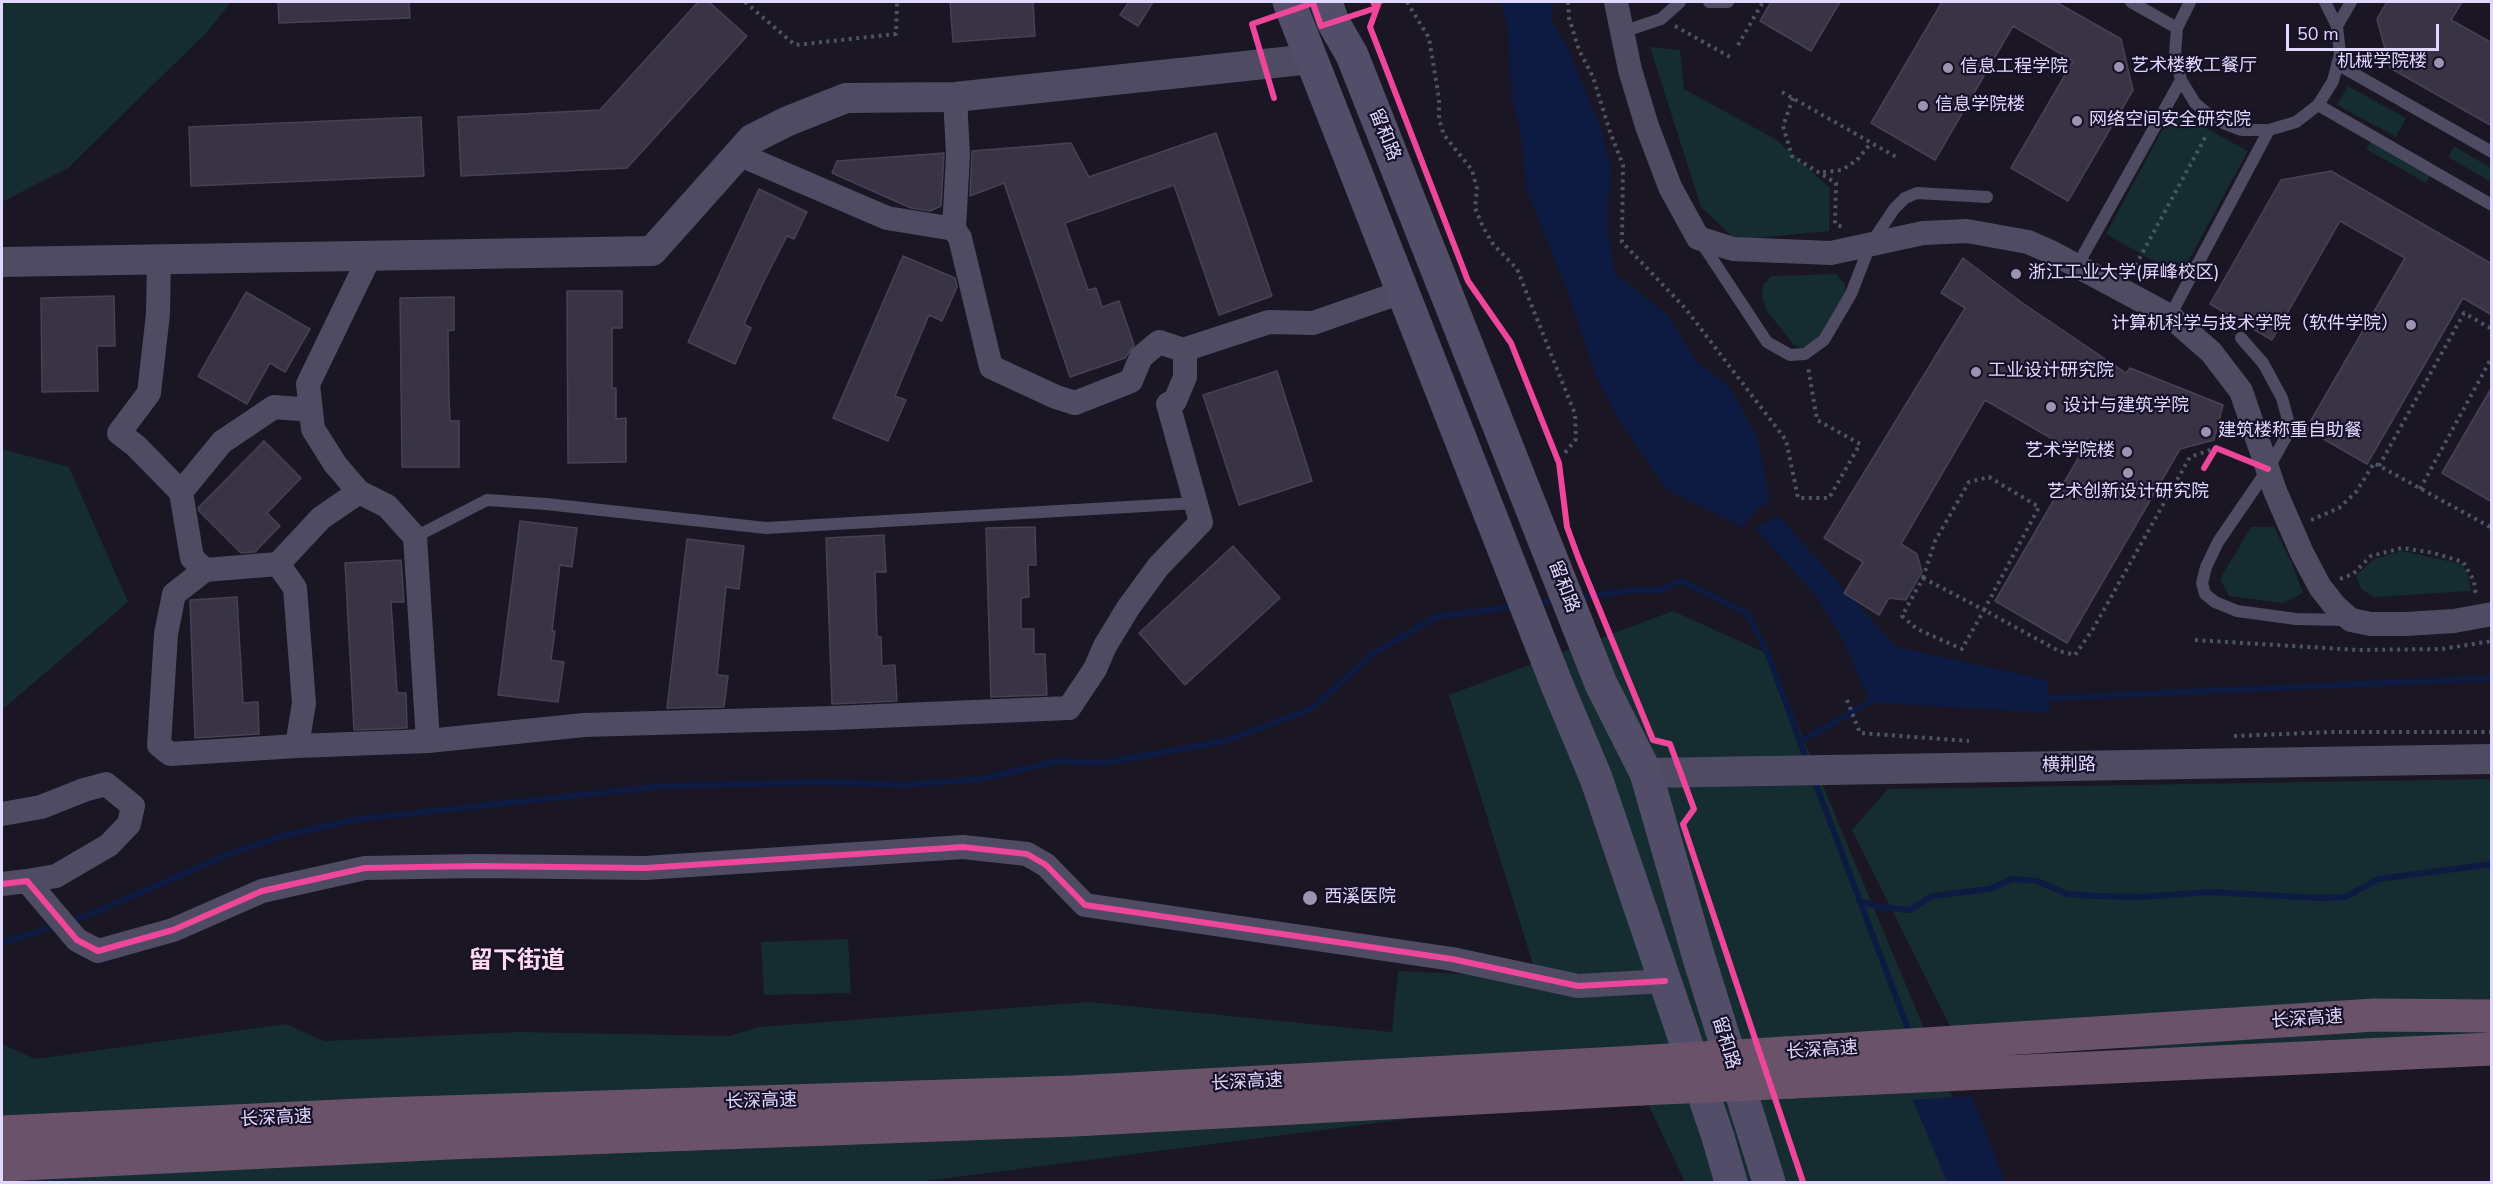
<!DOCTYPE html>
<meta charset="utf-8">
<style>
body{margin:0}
#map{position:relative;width:2493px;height:1184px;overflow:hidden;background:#1a1623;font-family:"Nunito Sans",sans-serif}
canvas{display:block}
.frame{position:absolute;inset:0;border:3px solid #e0d8fe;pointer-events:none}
.scale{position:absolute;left:2286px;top:24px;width:153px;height:27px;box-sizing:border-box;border:3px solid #e0d8fe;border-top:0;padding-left:8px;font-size:18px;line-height:21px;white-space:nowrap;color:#e0d8fe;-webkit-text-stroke:4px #171128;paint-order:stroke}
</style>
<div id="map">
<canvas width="2493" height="1184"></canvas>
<div class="frame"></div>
<div class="scale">50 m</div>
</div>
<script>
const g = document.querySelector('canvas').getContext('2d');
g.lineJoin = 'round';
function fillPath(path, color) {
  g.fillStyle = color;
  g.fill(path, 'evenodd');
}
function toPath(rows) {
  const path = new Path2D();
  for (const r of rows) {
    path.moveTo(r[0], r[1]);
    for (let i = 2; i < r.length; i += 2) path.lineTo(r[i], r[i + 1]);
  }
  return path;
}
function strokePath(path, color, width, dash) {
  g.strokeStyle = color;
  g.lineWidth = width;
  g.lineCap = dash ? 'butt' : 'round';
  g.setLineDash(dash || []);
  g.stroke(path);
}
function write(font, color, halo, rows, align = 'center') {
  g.font = font + ' "Nunito Sans","Noto Sans SC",sans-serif';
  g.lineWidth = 4.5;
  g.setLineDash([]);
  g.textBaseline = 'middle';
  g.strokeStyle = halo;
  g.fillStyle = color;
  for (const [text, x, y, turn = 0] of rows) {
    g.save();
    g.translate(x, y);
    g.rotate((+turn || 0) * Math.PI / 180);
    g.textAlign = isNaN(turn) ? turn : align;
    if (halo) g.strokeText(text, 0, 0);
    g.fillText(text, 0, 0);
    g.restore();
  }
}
fillPath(toPath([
 [2,2,231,2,208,31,68,168,2,202],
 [1650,47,1680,50,1684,89,1777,140,1830,188,1829,231,1736,240,1701,207],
 [2348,86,2406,118,2396,137,2337,105],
 [2173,110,2248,151,2180,276,2106,234],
 [2375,134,2434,168,2426,183,2366,149],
 [2454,146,2491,168,2491,182,2448,157],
 [1836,274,1845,284,1846,299,1823,338,1808,347,1800,348,1793,344,1767,311,1762,297,1763,284,1772,276],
 [2,449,69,467,128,602,2,710],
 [2251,527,2274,527,2291,561,2303,593,2283,603,2229,596,2220,579],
 [2402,551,2462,564,2469,578,2471,591,2374,597,2361,589,2356,575,2374,559],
 [1673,611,1768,654,1988,1182,1685,1182,1641,1089,917,1182,2,1182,2,1044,35,1059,286,1024,324,1041,519,1032,729,1036,759,1027,1089,1002,1392,1032,1398,971,1537,977,1449,695],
 [2491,779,2491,1062,1958,1042,1852,830,1888,789],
 [848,939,851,993,764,995,761,942]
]), '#152c30');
fillPath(toPath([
 [1501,2,1553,2,1551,20,1567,46,1600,126,1611,168,1607,224,1615,274,1668,315,1697,362,1729,386,1757,436,1770,501,1759,508,1742,527,1667,490,1618,418,1596,376,1565,285,1527,191,1520,128,1512,98,1508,29],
 [1778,515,1896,647,2047,680,2050,713,1870,702,1842,638,1815,595,1756,529],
 [1972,1096,2005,1182,1947,1182,1913,1100]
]), '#0d1b42');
strokePath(toPath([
 [1577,598,1632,590,1657,591,1682,581,1748,614,1768,654,1807,761],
 [1535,603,1558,600],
 [2049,698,2492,678],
 [1800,742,1870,702],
 [1814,779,1910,1034],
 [1859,901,1880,907,1910,910,1932,896,1990,889,2012,879,2037,881,2067,894,2096,896,2140,897,2210,892,2320,898,2346,897,2378,879,2492,864],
 [68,922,89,915,229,854,281,836,358,819,664,786,825,782,904,785,981,779,1057,761,1103,763,1225,741,1311,709,1374,653,1436,617,1516,606],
 [2,943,58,925]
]), '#0d1b42', 6);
const building = toPath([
 [278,2,409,2,410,18,279,23,278,2],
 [698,2,709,2,747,36,627,168,461,176,458,117,600,110,698,2],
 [950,2,1033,2,1035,36,953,42,950,2],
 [1129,2,1153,2,1138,26,1120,15,1129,2],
 [1771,2,1840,2,1811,51,1760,21,1771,2],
 [1942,2,2056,2,2121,39,2133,90,2068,201,2011,168,2073,61,2013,26,1935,160,1871,123,1942,2],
 [2387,2,2462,2,2451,20,2492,43,2492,126,2390,68,2377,19,2387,2],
 [421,117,424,176,191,186,189,127,421,117],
 [1216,133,1272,296,1219,315,1174,185,1065,223,1088,290,1096,288,1102,307,1119,301,1134,345,1125,358,1070,377,1004,183,970,196,972,151,1071,143,1089,177,1216,133],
 [944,153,941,206,930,211,911,208,832,173,837,161,944,153],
 [2331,171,2492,264,2492,315,2463,298,2367,464,2306,429,2405,258,2340,221,2272,340,2210,304,2281,180,2331,171],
 [759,189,807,212,794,239,787,236,764,281,744,324,751,328,735,364,688,342,759,189],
 [903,256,955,278,957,287,942,321,929,315,895,396,906,400,888,441,833,418,903,256],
 [1963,258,2021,302,2126,373,2130,368,2223,405,2214,440,2180,449,2067,643,1995,601,2080,455,1985,400,1901,544,1917,554,1922,572,1906,600,1889,598,1879,615,1844,593,1863,562,1824,538,1965,308,1941,293,1963,258],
 [567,291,622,291,622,328,612,328,612,388,616,388,616,419,626,418,626,462,568,463,567,291],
 [246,292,310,329,285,372,270,363,247,404,198,376,246,292],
 [114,296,115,346,97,346,98,391,42,392,41,298,114,296],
 [454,297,454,330,448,331,449,398,450,421,459,421,459,467,402,467,400,298,454,297],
 [1277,371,1312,481,1239,505,1203,395,1277,371],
 [2492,387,2492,502,2442,473,2492,387],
 [264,441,301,478,267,513,280,526,255,552,241,553,199,511,198,508,264,441],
 [520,521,577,528,572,567,560,565,552,631,555,631,551,660,564,662,558,702,498,695,520,521],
 [1035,527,1036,565,1028,565,1029,597,1021,598,1021,629,1034,629,1034,654,1045,654,1047,695,991,697,986,528,1035,527],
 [884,535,886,572,875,572,877,637,881,637,882,666,895,665,897,701,832,704,826,538,884,535],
 [687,539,744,546,739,589,726,587,717,675,728,676,724,707,667,708,687,539],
 [1233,546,1280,598,1185,685,1139,633,1233,546],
 [401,560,404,602,391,602,397,693,406,693,407,728,354,730,345,563,401,560],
 [237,597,243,703,258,702,259,734,195,738,190,600,237,597]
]);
fillPath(building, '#393445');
strokePath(building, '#474156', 1.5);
strokePath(toPath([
 [745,2,795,45,896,34,897,2],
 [1407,2,1429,38,1439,99,1439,119,1444,135,1472,170,1477,189,1475,208,1483,227,1493,244,1517,269,1575,414,1576,439,1564,454],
 [1568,2,1569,18,1579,50,1593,77,1610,132,1623,165,1622,242,1685,308,1786,440,1798,498,1829,498,1860,444,1817,420,1808,367],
 [1376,8,1382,2],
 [1675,26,1730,57],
 [1738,45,1763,2],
 [1782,92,1898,158],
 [1793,98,1783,126,1792,156,1836,183,1835,224,1845,228],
 [1823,172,1842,170,1857,160,1871,143],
 [2132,272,2207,134],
 [2379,466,2464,313,2492,329],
 [2420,489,2492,357],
 [2311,520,2339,508,2356,492,2374,463,2492,528],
 [1923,578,1935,541,1969,482,1989,477,2039,507,1984,610,2059,651,2075,655,2093,629,2190,457,2216,448,2242,458],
 [1923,578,1984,610,1962,649,1917,629,1902,616,1923,578],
 [2340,579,2353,574,2371,556,2402,548,2434,553,2463,562,2474,581,2476,597],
 [2195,640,2358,650,2442,649,2492,641],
 [1847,700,1860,733,1969,741],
 [2234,736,2331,732,2491,732]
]), '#4a5464', 4, [3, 4.5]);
strokePath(toPath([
 [1709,2,1728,2],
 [2131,2,2177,28],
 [2190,2,2177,28,2175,54,2181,80,2195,103,2215,120,2241,130,2269,130,2296,122,2318,105,2333,81,2340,54,2337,26,2325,2],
 [2337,26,2351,2],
 [1622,32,1661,19,1680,2],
 [2337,64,2492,152],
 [2318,105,2492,205],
 [1699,239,1767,342,1790,355,1805,354,1824,340,1851,294,1870,245,1894,209,1905,198,1917,193,1987,197],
 [2077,266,2181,80],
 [2170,316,2269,130],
 [2241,338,2263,363,2282,398,2288,420,2287,435,2268,469,2218,542,2206,567,2202,583,2205,594,2215,602,2237,611,2296,619,2347,620],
 [415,537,487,500,546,504,766,528,1196,503]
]), '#4f4b63', 12);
strokePath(toPath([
 [1616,2,1630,70,1647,126,1670,187,1698,238,1733,249,1831,253,1923,233,1967,231,2028,242,2051,252,2170,316,2211,352,2241,391,2275,491,2302,553,2320,587,2335,606,2351,620,2371,624,2405,624,2454,621,2492,614],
 [955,97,958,155,954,229,960,238,991,367,1056,397,1075,403,1131,381,1141,357,1159,342,1183,350,1269,322,1313,323,1402,292],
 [738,154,887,218,954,229],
 [370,256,308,384,313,429,335,464,359,492,387,506,415,537,428,741,584,725,832,718,1069,708,1095,669,1105,646,1128,608,1158,567,1201,522,1168,404,1175,401,1185,377,1185,349],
 [159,259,158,314,149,393,119,433,136,446,181,492,192,558,205,570,278,564,321,518,359,492],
 [181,492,222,442,274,407,311,410],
 [278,564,295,588,304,703,297,746,428,741],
 [205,570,174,594,166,634,159,745,170,754,297,746],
 [2,814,41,807,84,790,106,784,133,806,129,824,109,845,56,876,27,881],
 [2,884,27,881,77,940,98,951,173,930,262,891,365,868,477,866,645,868,963,847,1027,854,1046,865,1085,905,1452,959,1578,986,1665,981]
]), '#4f4b63', 24);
strokePath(toPath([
 [2,262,652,251,752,139,788,121,846,98,955,97,1311,59],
 [1646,773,2492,759]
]), '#4f4b63', 30);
strokePath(toPath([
 [1289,2,1557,685,1596,778,1718,1137,1731,1182],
 [1326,2,1333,22,1352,55,1601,684,1646,773,1699,958,1769,1182]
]), '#524e69', 33);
strokePath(toPath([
 [1786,1053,2374,1015,2492,1016],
 [1793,1082,2492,1049],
 [2,1132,381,1114,1072,1092,1637,1062],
 [2,1165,449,1143,1075,1120,1641,1089]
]), '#6a536a', 33);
strokePath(toPath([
 [1637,1062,1786,1053],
 [1641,1089,1793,1082]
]), '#6a536a', 33);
strokePath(toPath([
 [1379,2,1370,27,1468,281,1511,343,1559,463,1567,527,1578,557,1653,740,1670,744,1694,809,1683,824,1803,1182],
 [1274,98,1252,24,1313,3,1321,26,1376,8,1373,2],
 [2204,468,2216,448,2268,469],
 [2,884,27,881,77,940,98,951,173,930,262,891,365,868,477,866,645,868,963,847,1027,854,1046,865,1085,905,1452,959,1578,986,1665,981]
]), '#ed469a', 6);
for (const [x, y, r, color] of [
 [2439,63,6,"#9b94b1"],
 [2119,67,6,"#9b94b1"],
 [1948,68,6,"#9b94b1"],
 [1923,106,6,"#9b94b1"],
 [2077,121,6,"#9b94b1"],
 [2016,274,6,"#9b94b1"],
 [2411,325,6,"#9b94b1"],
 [1976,372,6,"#9b94b1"],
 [2051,407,6,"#9b94b1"],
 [2206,432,6,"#9b94b1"],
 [2127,452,6,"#9b94b1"],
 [2128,473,6,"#9b94b1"],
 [1310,898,8,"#9b94b1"]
]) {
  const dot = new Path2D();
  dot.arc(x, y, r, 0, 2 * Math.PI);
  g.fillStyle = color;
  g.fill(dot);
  strokePath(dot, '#171128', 2);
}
write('18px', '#e0d8fe', '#171128', [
 ["机械学院楼",2427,63,"right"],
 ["艺术楼教工餐厅",2131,67],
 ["信息工程学院",1960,68],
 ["信息学院楼",1935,106],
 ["网络空间安全研究院",2089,121],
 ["浙江工业大学(屏峰校区)",2028,274],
 ["计算机科学与技术学院（软件学院）",2399,325,"right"],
 ["工业设计研究院",1988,372],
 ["设计与建筑学院",2063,407],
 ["建筑楼称重自助餐",2218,432],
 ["艺术学院楼",2115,452,"right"],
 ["艺术创新设计研究院",2128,493,"center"],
 ["西溪医院",1324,898]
], 'left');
write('18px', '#e0d8fe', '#171128', [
 ["留和路",1384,135,68],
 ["留和路",1563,587,69],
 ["横荆路",2069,766,-1],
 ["长深高速",2307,1020,-4],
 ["留和路",1725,1043,73],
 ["长深高速",1822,1051,-4],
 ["长深高速",1247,1083,-3],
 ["长深高速",761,1102,-2],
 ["长深高速",276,1119,-3]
]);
write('bold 24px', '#fedaee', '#171128', [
 ["留下街道",517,962]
]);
</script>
